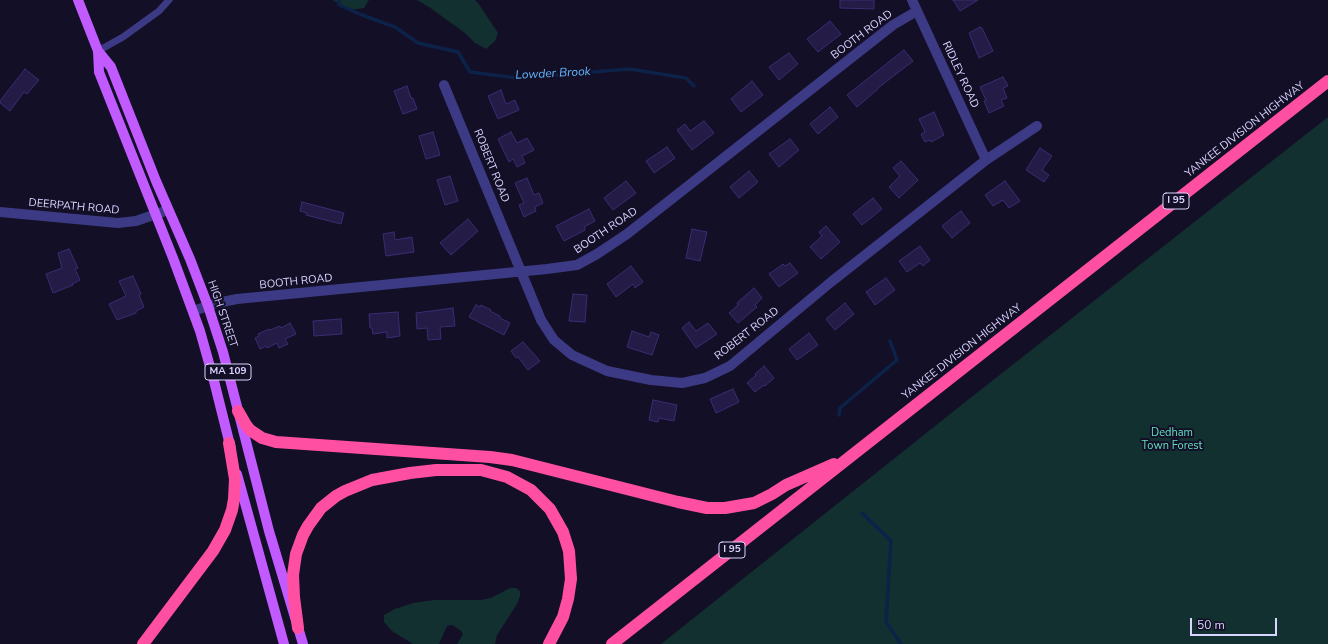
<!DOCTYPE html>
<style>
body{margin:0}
#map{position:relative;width:1328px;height:644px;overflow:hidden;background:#130f26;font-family:"Nunito Sans",sans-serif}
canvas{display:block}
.scale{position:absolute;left:1190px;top:618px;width:87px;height:18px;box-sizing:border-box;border:2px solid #d9d4ff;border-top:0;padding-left:5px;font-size:12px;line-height:14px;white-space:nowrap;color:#d9d4ff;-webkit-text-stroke:3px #130f26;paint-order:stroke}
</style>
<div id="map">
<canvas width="1328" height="644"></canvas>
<div class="scale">50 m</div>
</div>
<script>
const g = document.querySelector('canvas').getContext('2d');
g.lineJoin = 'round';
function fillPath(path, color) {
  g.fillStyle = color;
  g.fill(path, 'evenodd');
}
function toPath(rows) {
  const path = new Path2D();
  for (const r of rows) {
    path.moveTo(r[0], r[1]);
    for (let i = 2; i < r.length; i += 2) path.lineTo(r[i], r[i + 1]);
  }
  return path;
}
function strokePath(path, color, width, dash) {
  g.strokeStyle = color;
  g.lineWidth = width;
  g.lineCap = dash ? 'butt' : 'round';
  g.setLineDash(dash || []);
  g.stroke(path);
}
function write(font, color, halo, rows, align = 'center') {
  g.font = font + ' "Nunito Sans",sans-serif';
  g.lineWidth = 4;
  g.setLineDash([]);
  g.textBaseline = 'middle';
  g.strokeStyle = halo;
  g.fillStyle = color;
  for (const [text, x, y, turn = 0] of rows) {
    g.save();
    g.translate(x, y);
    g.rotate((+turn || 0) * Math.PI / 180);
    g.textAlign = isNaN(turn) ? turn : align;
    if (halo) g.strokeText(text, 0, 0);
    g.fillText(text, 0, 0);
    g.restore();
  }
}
fillPath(toPath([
 [333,0,369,0,364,8,351,10,334,1],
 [417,0,475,0,478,3,498,33,495,41,486,49,475,43,465,33,429,7],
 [1328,117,1328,644,661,644,969,399],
 [510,588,516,588,520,591,520,596,517,604,497,635,495,644,457,644,463,634,460,630,452,625,447,626,439,644,413,644,392,631,384,622,384,615,395,609,413,603,434,600,481,600,491,598]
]), '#12302f');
strokePath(toPath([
 [339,0,339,5,362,15,395,27,418,43,458,52,470,72,517,78,630,69,686,78,694,86],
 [839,415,840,408,897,360,890,341],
 [862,513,891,541,886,622,901,644]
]), '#0c2248', 3.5);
const building = toPath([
 [840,0,874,0,874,9,840,8,840,0],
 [953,0,978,0,960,11,953,0],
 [830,21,841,34,818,52,807,39,830,21],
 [980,27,981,28,982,28,993,51,979,58,969,33,980,27],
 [904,50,913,61,878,88,878,89,857,107,847,95,904,50],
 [789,53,798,64,779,80,769,67,789,53],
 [25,69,39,80,27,94,24,92,10,111,0,103,0,101,25,69],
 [1003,77,1008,86,1003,88,1007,98,1001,100,1004,106,989,113,984,101,986,100,980,87,1003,77],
 [752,81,763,95,741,112,731,99,752,81],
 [407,86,411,98,413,98,417,109,403,114,394,91,407,86],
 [501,90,506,104,515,100,519,110,498,119,488,96,501,90],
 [830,107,838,117,818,134,810,124,830,107],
 [934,112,944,135,931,142,930,140,925,142,921,134,925,132,919,119,934,112],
 [704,121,714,133,692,150,677,130,685,124,690,131,704,121],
 [433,132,440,155,426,159,419,136,433,132],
 [511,132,517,143,527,138,534,150,522,156,525,163,517,167,513,159,509,162,498,139,511,132],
 [790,139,799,150,779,167,769,154,790,139],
 [667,147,675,158,654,173,646,161,667,147],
 [1040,148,1052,156,1042,170,1049,175,1044,182,1026,170,1040,148],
 [901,161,918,180,899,198,889,187,900,176,893,168,901,161],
 [749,171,758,182,739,198,730,187,749,171],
 [450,176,458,201,445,205,437,180,450,176],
 [527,178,534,195,539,193,543,203,535,207,536,211,524,217,519,205,524,203,515,183,527,178],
 [626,181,636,193,613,210,604,198,626,181],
 [1005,181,1020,201,1009,208,1003,200,993,206,985,195,1005,181],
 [873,198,882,209,862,225,853,214,873,198],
 [302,202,344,213,341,224,306,215,307,213,300,211,302,202],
 [589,209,595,221,584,227,585,230,564,241,556,226,589,209],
 [961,211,970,223,952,238,942,226,961,211],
 [468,219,478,231,451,255,440,243,468,219],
 [826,226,840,242,821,259,810,247,822,236,819,232,826,226],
 [692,229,707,232,700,261,686,258,692,229],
 [394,232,395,240,412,237,414,252,386,256,383,234,394,232],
 [920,246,930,260,923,266,920,263,907,272,899,261,920,246],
 [69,249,78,268,75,269,80,280,72,284,73,285,53,293,46,274,62,268,58,253,69,249],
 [790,263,798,273,779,287,769,274,783,264,785,266,790,263],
 [631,266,643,282,635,288,633,284,616,297,607,284,631,266],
 [133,276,141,294,139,295,144,307,136,311,136,313,117,320,109,304,126,296,119,281,133,276],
 [886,278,895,290,875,305,866,292,886,278],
 [754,288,762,298,755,305,757,307,738,323,729,313,738,305,737,303,754,288],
 [573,294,587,295,585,322,569,321,573,294],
 [845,303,854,314,835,330,826,319,845,303],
 [476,305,480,307,481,305,491,310,490,311,500,316,500,318,510,323,504,335,469,317,476,305],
 [453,308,455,326,440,327,441,339,428,340,427,328,417,329,416,313,453,308],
 [398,312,400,336,387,338,387,332,373,334,372,328,370,328,369,314,398,312],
 [341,319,342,334,314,336,313,321,341,319],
 [689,322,696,331,708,323,717,334,696,348,682,328,689,322],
 [290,323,296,334,285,339,288,344,279,348,277,343,267,348,266,346,260,349,255,338,259,336,258,334,269,329,270,330,280,326,281,328,290,323],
 [632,331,649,337,651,332,659,335,652,355,627,347,632,331],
 [809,333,818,345,797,360,789,349,809,333],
 [523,342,540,361,528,370,518,357,516,358,511,351,523,342],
 [764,366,774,378,765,386,764,385,755,392,747,383,756,375,755,374,764,366],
 [733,389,739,402,716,413,710,399,733,389],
 [653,400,677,405,674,421,659,418,658,422,649,420,653,400]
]);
fillPath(building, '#241b47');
strokePath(building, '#3b2d73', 1);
strokePath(toPath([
 [98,51,123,37,159,11,169,0]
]), '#3d3a85', 7);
strokePath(toPath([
 [912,0,986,160],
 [444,85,541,320,554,340,572,355,607,371,651,380,682,383,705,378,730,366,831,282,986,160,1037,126],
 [0,212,118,223,136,221,168,210],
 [193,311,217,303,237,299,547,269,577,265,597,254,627,234,893,25,917,11]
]), '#3d3a85', 10);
strokePath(toPath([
 [78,0,98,51,111,67,156,181,190,259,208,306,223,352,269,531,303,644],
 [98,51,99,72,173,258,200,331,214,381,231,449],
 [237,474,284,644]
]), '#c25bff', 10);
strokePath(toPath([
 [238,411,246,425,250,430,262,438,276,442,490,457,512,460,678,502,707,508,725,508,754,503,772,494,786,485,834,464],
 [298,628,294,597,293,575,296,554,303,535,308,526,321,508,336,496,345,491,372,480,410,473,436,470,481,470,507,477,531,490,550,509,563,532,569,551,571,579,568,599,563,617,549,644],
 [143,644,213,551,225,530,232,510,234,499,235,479,229,443],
 [612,644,1328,81]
]), '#ff4fa3', 12);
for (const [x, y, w] of [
 [1176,201,26],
 [228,372,46],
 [732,550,26]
]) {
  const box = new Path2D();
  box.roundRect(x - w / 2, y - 8, w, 16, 3);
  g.fillStyle = '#130f26';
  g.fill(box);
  strokePath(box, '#d9d4ff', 1);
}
write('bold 10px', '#d9d4ff', null, [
 ["I 95",1176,201],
 ["MA 109",228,372],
 ["I 95",732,550]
]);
write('11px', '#d9d4ff', '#130f26', [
 ["BOOTH ROAD",862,35,-37],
 ["RIDLEY ROAD",960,75,65],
 ["YANKEE DIVISION HIGHWAY",1245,130,-38],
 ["ROBERT ROAD",491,166,68],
 ["DEERPATH ROAD",74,207,5],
 ["BOOTH ROAD",606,231,-34],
 ["BOOTH ROAD",296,282,-6],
 ["HIGH STREET",222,314,71],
 ["ROBERT ROAD",747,334,-38],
 ["YANKEE DIVISION HIGHWAY",962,352,-38]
]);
write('11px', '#5fe0c0', '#130f26', [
 ["Dedham",1172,433],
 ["Town Forest",1172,446]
]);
write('italic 12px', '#62b6ff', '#130f26', [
 ["Lowder Brook",553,74,-3]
]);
</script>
